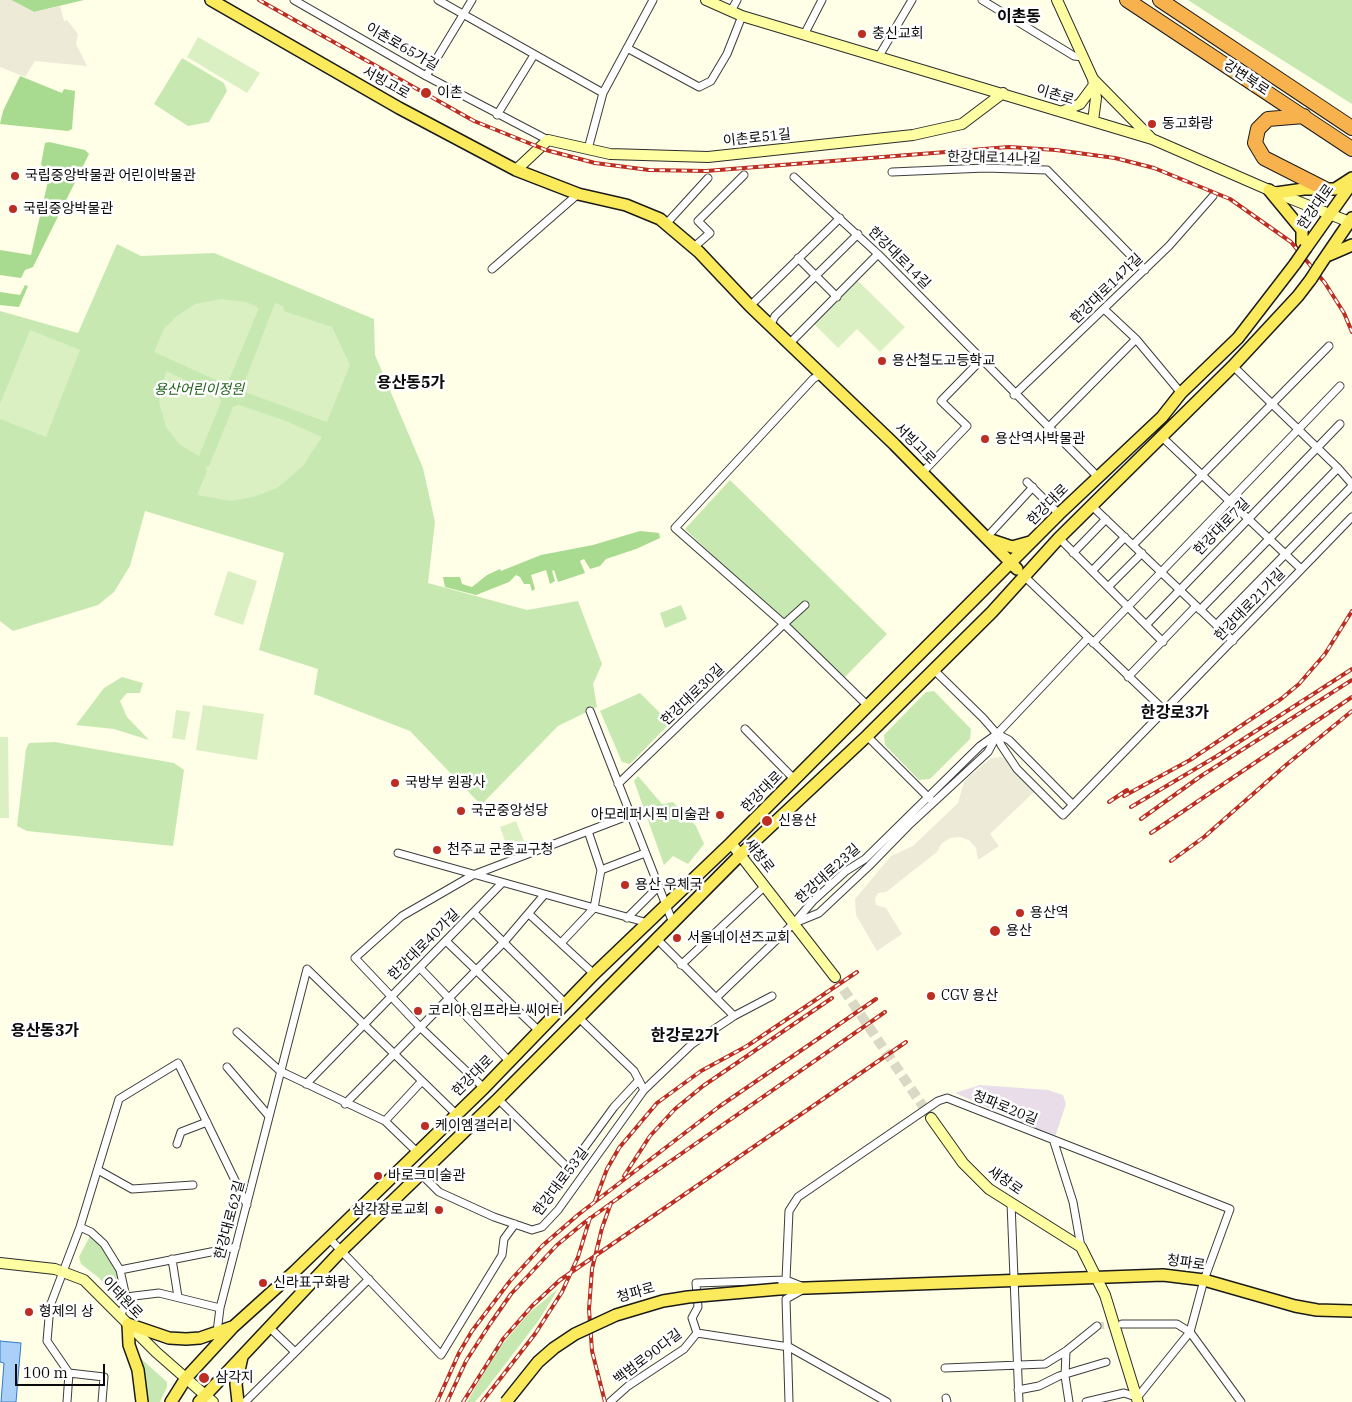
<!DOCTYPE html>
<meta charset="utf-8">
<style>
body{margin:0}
#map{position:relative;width:1352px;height:1402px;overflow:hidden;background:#fffee7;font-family:"IBM Plex Serif",serif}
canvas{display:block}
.scale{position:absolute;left:15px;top:1364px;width:90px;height:22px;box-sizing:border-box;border:2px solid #0a0a0a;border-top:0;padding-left:6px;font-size:15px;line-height:18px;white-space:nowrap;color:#0a0a0a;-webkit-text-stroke:4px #fff;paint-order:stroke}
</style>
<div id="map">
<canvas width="1352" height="1402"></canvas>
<div class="scale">100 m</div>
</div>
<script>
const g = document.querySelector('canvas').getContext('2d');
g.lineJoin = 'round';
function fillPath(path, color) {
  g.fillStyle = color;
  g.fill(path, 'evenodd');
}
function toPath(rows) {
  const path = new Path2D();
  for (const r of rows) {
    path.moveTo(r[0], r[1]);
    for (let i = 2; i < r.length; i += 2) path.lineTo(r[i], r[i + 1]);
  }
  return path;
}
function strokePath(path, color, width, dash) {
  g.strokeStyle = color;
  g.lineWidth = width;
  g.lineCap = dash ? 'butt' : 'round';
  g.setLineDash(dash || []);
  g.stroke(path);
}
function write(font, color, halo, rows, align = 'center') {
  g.font = font + ' "IBM Plex Serif","Noto Sans KR",serif';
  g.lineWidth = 5;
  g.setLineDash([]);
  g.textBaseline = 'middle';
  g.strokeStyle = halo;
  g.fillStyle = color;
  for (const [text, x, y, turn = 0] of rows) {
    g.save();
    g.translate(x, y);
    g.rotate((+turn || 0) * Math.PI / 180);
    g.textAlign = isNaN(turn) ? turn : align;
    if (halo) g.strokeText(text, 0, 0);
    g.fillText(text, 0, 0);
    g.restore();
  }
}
fillPath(toPath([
 [980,1085,1048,1090,1063,1095,1066,1104,1055,1137,955,1093]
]), '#eaddea');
fillPath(toPath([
 [1188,0,1352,0,1352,104,1214,17],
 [182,58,224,83,227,91,209,122,188,126,154,104],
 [117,244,141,256,214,253,374,319,375,355,423,468,435,522,428,583,527,610,578,601,602,664,593,684,597,707,558,726,481,805,410,731,314,694,318,669,259,650,284,553,145,511,130,566,114,592,98,605,13,631,0,621,0,311,78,333],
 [730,480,887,634,843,679,685,529],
 [681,605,687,619,665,628,660,613],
 [122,677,143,683,140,693,127,693,120,701,127,717,149,740,114,729,76,725,104,688],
 [934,691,971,729,970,739,930,779,919,780,885,745,884,735,926,692],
 [640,693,670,723,630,764,622,762,600,711],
 [55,742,174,763,184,770,173,846,27,831,17,826,26,749,29,743],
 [638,776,662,804,673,802,696,826,704,844,688,864,673,856,664,865,634,781],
 [90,1236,102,1245,118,1272,121,1289,113,1294,98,1277,81,1264,79,1257],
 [558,1289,539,1320,487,1388,475,1402,467,1402,495,1353,529,1313],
 [137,1355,167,1382,167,1387,160,1402,145,1402]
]), '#c7e9b1');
fillPath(toPath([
 [11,0,84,0,34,12],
 [20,76,62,93,64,89,75,91,72,129,68,131,0,124,3,111],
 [49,142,85,150,89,154,33,267,25,270,21,278,0,275,0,250,31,255,49,177,41,164,45,143],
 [25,285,28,286,19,307,0,305,0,292,20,295],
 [640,531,659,533,660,538,636,549,606,559,600,566,590,569,584,559,580,561,585,573,558,582,554,570,552,571,555,581,550,584,546,570,531,575,535,589,532,591,530,584,524,584,520,577,516,575,509,582,476,595,445,587,443,577,460,577,462,584,472,587,487,575,500,569,501,571,541,555,593,545]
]), '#a8da90');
fillPath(toPath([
 [198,37,260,73,247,93,187,57],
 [857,280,905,327,880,352,857,329,838,348,814,324],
 [221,299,246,302,259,308,229,380,223,383,154,352,164,329,177,316,195,304],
 [275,303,283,306,284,311,332,327,350,365,327,422,245,392,243,386],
 [30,330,80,350,46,437,0,419,0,404],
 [166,371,219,396,221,402,199,456,180,445,166,427,159,402],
 [239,405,286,421,322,437,303,466,277,488,253,497,231,501,197,495,207,471,205,468,209,466,233,407],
 [228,571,257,581,243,625,214,615],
 [203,705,264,714,257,760,196,750],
 [176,710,190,712,185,740,172,738],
 [0,737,8,737,9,818,0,818],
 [516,821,527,849,510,855,500,827]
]), '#daf0c3');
fillPath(toPath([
 [0,0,11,0,34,12,60,6,64,21,67,20,78,34,76,44,87,66,35,61,25,77,0,67],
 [1003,757,1035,791,990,834,999,846,978,860,976,848,969,840,960,837,950,838,941,844,937,852,886,892,878,893,875,899,876,905,886,908,902,934,877,951,856,915,855,899,891,856,913,846,958,803,964,782,971,775,991,758]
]), '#edead8');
const water = toPath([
 [0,1341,21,1343,16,1402,1,1402,4,1363,0,1362,0,1341]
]);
fillPath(water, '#abd0f7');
strokePath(water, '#317bcf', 1);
strokePath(toPath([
 [1097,1326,1117,1324]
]), '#dad9c6', 7, [7, 3.5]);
strokePath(toPath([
 [835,977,931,1118]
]), '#dad9c6', 10, [10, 5]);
const street = toPath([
 [294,0,426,76,548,140],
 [438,0,603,93],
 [982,0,1074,56,1083,57],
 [731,11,737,0],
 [804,35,822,0],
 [627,48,699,87,711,81,727,54,742,16],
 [879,56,912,0],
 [426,76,472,0],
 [497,115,534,55],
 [588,149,603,93,653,0],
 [892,172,985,168,1047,170,1145,270],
 [794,177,878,254,1098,477],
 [666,224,708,178],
 [694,247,710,233,698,221,744,175],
 [798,258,837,297],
 [492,269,578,194],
 [750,306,840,218],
 [1104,309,1136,339,1181,393],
 [770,326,775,316,858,234],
 [789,344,878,254],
 [1233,366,1338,468,1352,484],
 [1014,395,1169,246,1213,196],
 [1048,428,1136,339],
 [1162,437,1301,569],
 [922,473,967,426,941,401,981,360],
 [1027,482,1059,514],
 [1092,506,1233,641],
 [987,537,1033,487],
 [1059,538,1163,642],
 [1133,545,1329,346],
 [1073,553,1106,519],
 [1092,571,1125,537],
 [1023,575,1164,710],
 [1108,587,1142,553],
 [805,605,784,624,868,706],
 [1200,610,1338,468],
 [1146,625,1340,424],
 [1216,625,1352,486],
 [1093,643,1340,386],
 [934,670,983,718,997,734,1001,745,1017,769,1063,815,1352,517],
 [1128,677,1196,606],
 [590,711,673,923],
 [745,729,795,780],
 [997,734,1009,740,1073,805],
 [867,736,930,799],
 [618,784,784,624,675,528,813,379,821,374],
 [398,853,648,923],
 [601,870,645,853],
 [474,913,565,1003],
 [529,914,594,974],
 [627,918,658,887],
 [797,922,819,913,869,866,908,826,988,752,997,735],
 [657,939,734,1016],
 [446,941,539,1031],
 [561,943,594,908,601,870,588,831],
 [681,965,765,886],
 [420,968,509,1061],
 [716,998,794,923,813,901,846,871,865,859,980,746,997,734,1088,638],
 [579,1018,634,1071,644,1090],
 [237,1032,280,1071,385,1121,417,1152],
 [227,1067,268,1115],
 [306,1084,502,883],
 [484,1088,420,1027,355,958,402,916,473,875,630,815],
 [498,1099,565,1165,571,1166,614,1107,639,1080],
 [345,1104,504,942,544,895],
 [385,1121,422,1081],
 [1054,1142,1073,1202,1081,1247],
 [177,1144,181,1132,207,1122],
 [98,1170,132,1189,193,1185],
 [421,1174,439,1192,494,1217,532,1230,542,1227,558,1210,644,1090,692,1044,734,1016,772,996],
 [1011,1203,1019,1402],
 [80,1227,91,1232,104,1244,120,1270,126,1297,121,1316],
 [328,1237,441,1355,502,1255,504,1239,515,1224],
 [172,1259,178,1297],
 [120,1270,236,1247],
 [786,1280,789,1211,798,1197,938,1101,947,1098,1230,1209,1204,1280,1190,1332,1136,1399],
 [126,1297,159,1293,220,1308],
 [1122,1324,1177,1324,1190,1332,1241,1402],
 [269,1327,295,1352],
 [217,1332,220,1308,307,969,456,1114],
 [697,1333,692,1318,698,1307,696,1283,786,1280,801,1286],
 [1066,1351,1065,1376,1069,1402],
 [945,1368,1045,1364,1066,1351,1097,1326],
 [69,1373,47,1341,50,1306,80,1227,119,1099,178,1063,247,1205],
 [1018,1390,1039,1386,1059,1376,1106,1362],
 [946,1398,947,1402],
 [67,1402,69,1373,104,1377,102,1402],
 [245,1402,369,1279],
 [610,1402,628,1386,684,1349,697,1333,789,1347,887,1402],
 [789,1402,786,1299,802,1290],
 [1086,1402,1124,1393,1136,1397]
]);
const secondary = toPath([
 [706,0,742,16,1152,139,1269,190,1352,223],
 [1057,0,1093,79,1096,98,1093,121],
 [1093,79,1151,138],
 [1063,111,1080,104,1094,85],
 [516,170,548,140,610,154,708,157,913,135,962,124,1003,93],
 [731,843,835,977],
 [931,1118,963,1163,989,1189,1081,1247,1105,1295,1138,1402],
 [0,1263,55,1269,84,1280,156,1352,213,1402]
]);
const primary = toPath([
 [211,0,399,108,516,170,578,194,626,205,660,219,699,252,750,306,894,444,1017,569],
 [1269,190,1302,230,1302,243],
 [1276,193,1304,189,1335,189,1352,178],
 [1306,248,1352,183],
 [1329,255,1352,245],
 [1320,265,1352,218],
 [991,540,1012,547,1030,542],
 [779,1289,1163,1275,1204,1280,1295,1306,1317,1310,1352,1311],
 [142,1402,138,1370,129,1345,128,1324,169,1338,186,1339,200,1338,232,1327],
 [171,1402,186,1378,233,1327,294,1272,484,1088,594,974,731,843,1059,514,1162,417,1181,393,1238,338,1295,264],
 [199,1402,341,1251,498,1099,740,855,867,736,992,612,1059,538,1233,366,1298,296,1311,279],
 [238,1402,236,1384,242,1357]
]);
const highway = toPath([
 [1127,0,1352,149],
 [1160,0,1352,128],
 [1304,116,1268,119,1258,129,1255,143,1264,158,1325,189]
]);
strokePath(street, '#3d3d3d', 9);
strokePath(secondary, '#2c2c2c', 12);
strokePath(primary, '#1b1b1b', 14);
strokePath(highway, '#1b1b1b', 16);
strokePath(street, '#fff', 7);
strokePath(secondary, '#fdffa2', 10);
strokePath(primary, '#fbea5b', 11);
strokePath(highway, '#f7b24d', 14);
const rail = toPath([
 [259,0,474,121,546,150,595,163,649,170,706,171,1009,147,1056,150,1115,158,1154,168,1230,199,1291,242,1325,283,1344,313,1352,332],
 [1124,796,1190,760,1281,699,1299,684,1325,654,1352,611],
 [1109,802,1127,790],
 [1131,807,1217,756,1352,669],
 [1141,819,1201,776,1352,680],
 [1151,833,1352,697],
 [1171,861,1204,837,1286,765,1352,711],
 [624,1176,650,1136,675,1109,703,1086,832,998],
 [595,1201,607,1169,619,1148,657,1103,701,1071,747,1046,857,972],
 [437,1402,459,1353,472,1331,510,1281,542,1246,579,1214,720,1106,876,999],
 [447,1402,466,1361,490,1324,511,1294,557,1245,585,1222,642,1181,885,1012],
 [463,1402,503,1339,532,1306,560,1280,906,1042],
 [482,1402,535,1334,562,1292,578,1257,590,1218],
 [605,1402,592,1351,589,1309,592,1269,602,1228,611,1203]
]);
strokePath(rail, '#bb2e21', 4);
strokePath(rail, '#fff', 2, [5.5]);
const primaryBridge = toPath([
 [1295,264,1306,248],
 [1311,279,1320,265],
 [506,1402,538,1362,554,1348,575,1334,616,1315,663,1301,688,1297,779,1289]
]);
strokePath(primaryBridge, '#1b1b1b', 14, []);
strokePath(primaryBridge, '#fbea5b', 11);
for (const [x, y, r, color] of [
 [862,34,5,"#bb2e21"],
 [426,93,6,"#bb2e21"],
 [1152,124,5,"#bb2e21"],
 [15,176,5,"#bb2e21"],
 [13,209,5,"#bb2e21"],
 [882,361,5,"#bb2e21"],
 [985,439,5,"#bb2e21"],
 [395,783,5,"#bb2e21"],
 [461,811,5,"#bb2e21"],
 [720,815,5,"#bb2e21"],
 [767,821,6,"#bb2e21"],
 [437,850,5,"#bb2e21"],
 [625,885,5,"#bb2e21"],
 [1020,913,5,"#bb2e21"],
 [995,931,6,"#bb2e21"],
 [677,938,5,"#bb2e21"],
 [931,996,5,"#bb2e21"],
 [418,1011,5,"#bb2e21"],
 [425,1126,5,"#bb2e21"],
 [378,1176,5,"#bb2e21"],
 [439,1210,5,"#bb2e21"],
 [263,1283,5,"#bb2e21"],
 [29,1312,5,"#bb2e21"],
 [204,1378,6,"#bb2e21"]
]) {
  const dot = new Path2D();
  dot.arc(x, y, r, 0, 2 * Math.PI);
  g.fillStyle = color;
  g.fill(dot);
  strokePath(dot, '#fff', 2);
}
write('14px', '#0a0a0a', '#fff', [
 ["충신교회",872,34],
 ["이촌",437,93],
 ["동고화랑",1162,124],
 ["국립중앙박물관 어린이박물관",25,176],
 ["국립중앙박물관",23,209],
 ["용산철도고등학교",892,361],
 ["용산역사박물관",995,439],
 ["국방부 원광사",405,783],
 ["국군중앙성당",471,811],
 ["아모레퍼시픽 미술관",710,815,"right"],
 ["신용산",778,821],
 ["천주교 군종교구청",447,850],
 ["용산 우체국",635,885],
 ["용산역",1030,913],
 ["용산",1006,931],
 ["서울네이션즈교회",687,938],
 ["CGV 용산",941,996],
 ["코리아 임프라브 씨어터",428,1011],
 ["케이엠갤러리",435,1126],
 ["바로크미술관",388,1176],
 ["삼각장로교회",429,1210,"right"],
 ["신라표구화랑",273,1283],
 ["형제의 상",39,1312],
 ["삼각지",215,1378]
], 'left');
write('14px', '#0a0a0a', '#fff', [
 ["이촌로65가길",402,47,30],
 ["강변북로",1246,78,34],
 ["서빙고로",386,83,29],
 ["이촌로",1055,95,17],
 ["이촌로51길",757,138,-6],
 ["한강대로14나길",994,158,1],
 ["한강대로",1316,207,-55],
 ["한강대로14길",899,258,45],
 ["한강대로14가길",1107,289,-44],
 ["서빙고로",915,444,45],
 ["한강대로",1048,505,-45],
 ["한강대로7길",1222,527,-46],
 ["한강대로21가길",1250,605,-46],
 ["한강대로30길",693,695,-44],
 ["한강대로",762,792,-45],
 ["새창로",759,856,52],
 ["한강대로23길",828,874,-42],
 ["한강대로40가길",424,945,-45],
 ["한강대로",473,1076,-45],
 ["청파로20길",1005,1108,22],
 ["새창로",1005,1181,35],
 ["한강대로53길",561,1182,-53],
 ["한강대로62길",230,1220,-75],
 ["청파로",1186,1263,8],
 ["청파로",636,1293,-16],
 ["이태원로",122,1298,46],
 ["백범로90다길",648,1357,-37]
]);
write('italic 14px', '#20621b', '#fff', [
 ["용산어린이정원",199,390]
]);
write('bold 16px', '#0a0a0a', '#fff', [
 ["이촌동",1019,17],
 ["용산동5가",411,383],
 ["한강로3가",1175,713],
 ["용산동3가",45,1031],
 ["한강로2가",685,1036]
]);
</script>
